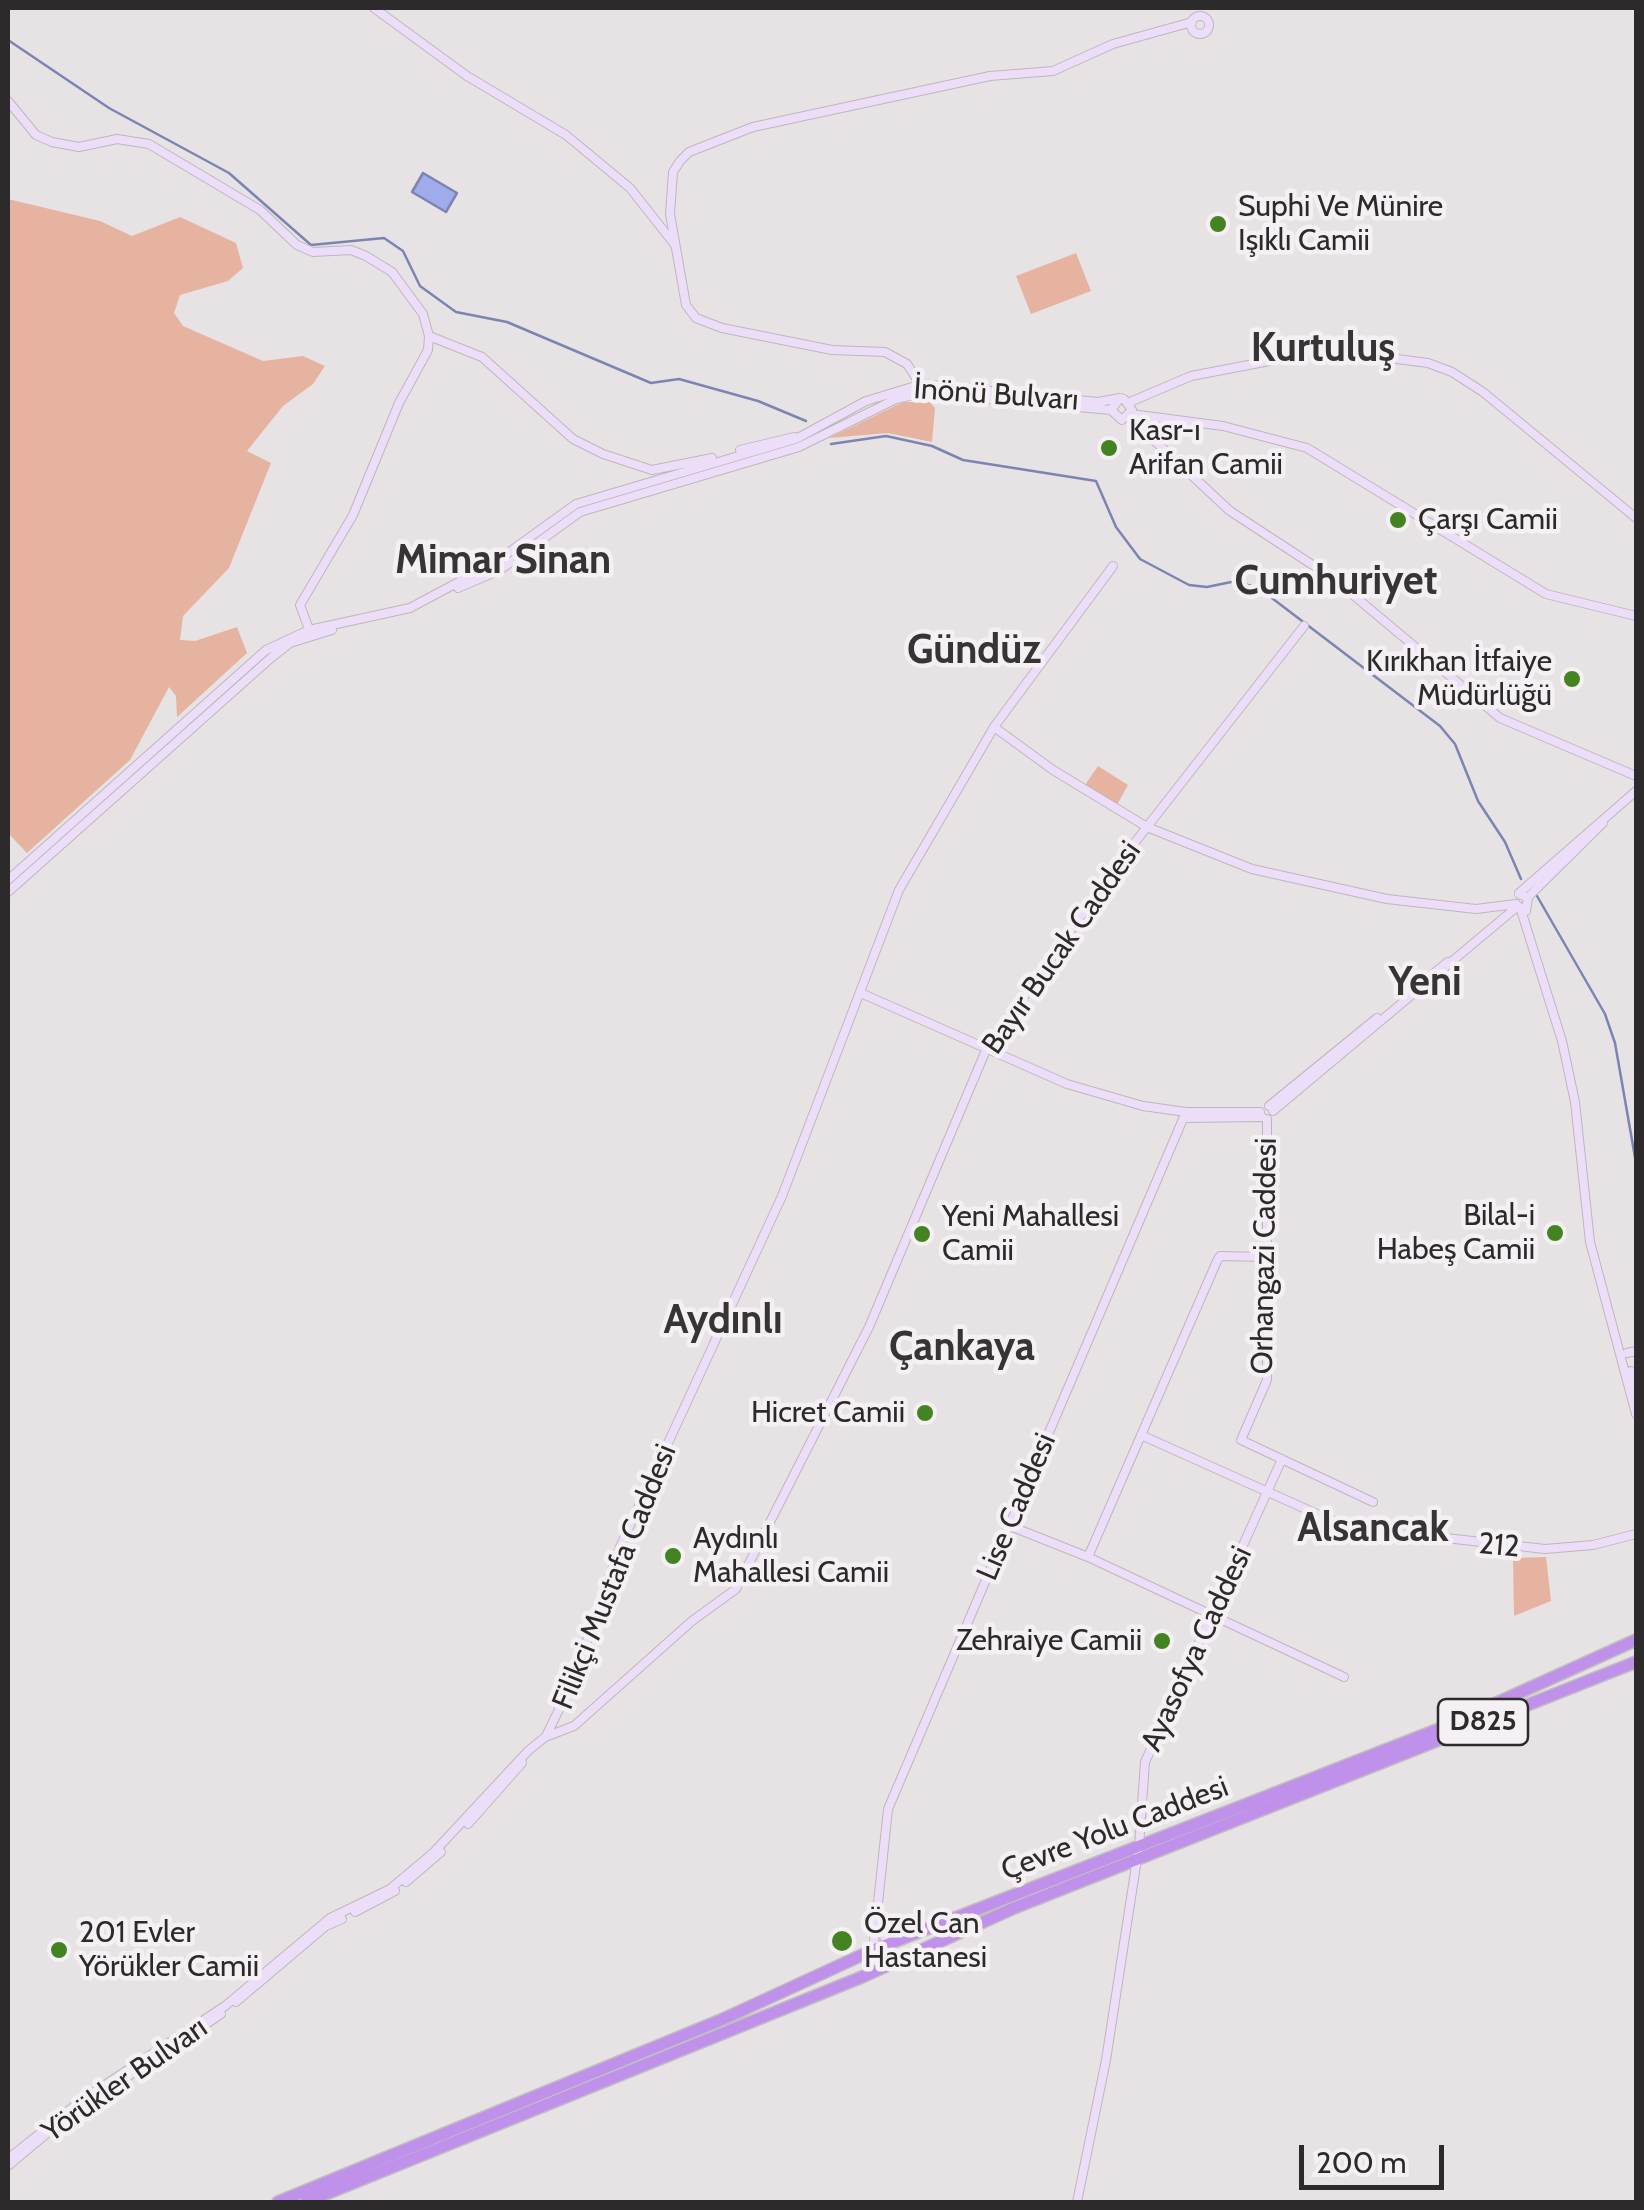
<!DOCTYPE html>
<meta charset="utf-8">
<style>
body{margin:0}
#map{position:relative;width:1644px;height:2210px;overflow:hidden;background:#e7e3e5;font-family:Cabin,sans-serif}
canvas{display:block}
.frame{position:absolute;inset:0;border:10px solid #2c2a2b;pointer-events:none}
.scale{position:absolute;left:1299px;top:2145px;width:145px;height:45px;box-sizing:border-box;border:5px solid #2c2a2b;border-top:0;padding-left:12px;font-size:30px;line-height:35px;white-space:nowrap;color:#2c2a2b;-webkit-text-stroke:8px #f4f0f3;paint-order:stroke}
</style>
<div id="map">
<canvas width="1644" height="2210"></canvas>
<div class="frame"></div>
<div class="scale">200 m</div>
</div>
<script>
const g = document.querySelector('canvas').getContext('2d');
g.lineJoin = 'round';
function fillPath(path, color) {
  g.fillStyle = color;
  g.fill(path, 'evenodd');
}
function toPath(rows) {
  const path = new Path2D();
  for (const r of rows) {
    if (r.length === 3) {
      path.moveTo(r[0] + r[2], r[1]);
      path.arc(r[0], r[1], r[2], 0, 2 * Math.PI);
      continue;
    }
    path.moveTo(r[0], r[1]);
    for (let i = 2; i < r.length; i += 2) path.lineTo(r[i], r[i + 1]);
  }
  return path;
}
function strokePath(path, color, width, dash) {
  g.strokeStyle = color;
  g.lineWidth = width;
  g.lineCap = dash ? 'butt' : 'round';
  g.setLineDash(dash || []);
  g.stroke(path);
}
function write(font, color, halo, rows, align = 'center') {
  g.font = font + ' Cabin,sans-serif';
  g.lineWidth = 9;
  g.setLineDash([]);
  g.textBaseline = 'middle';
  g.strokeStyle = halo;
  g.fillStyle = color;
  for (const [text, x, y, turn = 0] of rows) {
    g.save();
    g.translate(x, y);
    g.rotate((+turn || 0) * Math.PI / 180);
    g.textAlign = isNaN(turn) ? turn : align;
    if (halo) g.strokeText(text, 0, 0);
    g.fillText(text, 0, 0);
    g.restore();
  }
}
fillPath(toPath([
 [8,199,100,221,132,236,180,217,236,243,243,268,228,281,180,295,174,313,183,326,263,361,303,356,325,366,313,384,283,406,247,451,271,463,229,568,183,616,180,640,195,641,237,627,247,653,177,717,176,696,169,687,130,760,27,853,8,833],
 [1076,253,1091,291,1031,314,1016,276],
 [903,402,930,402,935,408,932,442,888,433,829,438],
 [1098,766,1128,785,1117,805,1085,785],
 [1546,1557,1551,1601,1514,1616,1513,1558]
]), '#e5b39f');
const water = toPath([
 [423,173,457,193,446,212,412,192,423,173]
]);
fillPath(water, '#a0abeb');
strokePath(water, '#7d84b1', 2.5);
strokePath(toPath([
 [8,40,109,108,229,173,311,245,384,238,403,251,420,286,456,312,507,322,651,383,679,379,758,401,806,421],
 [831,444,886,436,932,446,963,460,1096,481,1116,527,1140,559,1189,585,1207,587,1236,581,1260,589,1440,726,1455,744,1478,801,1505,842,1521,879],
 [1537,896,1605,1014,1615,1043,1636,1163]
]), '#7d84b1', 2.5);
const secondary = toPath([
 [374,8,467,76,566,135,630,188,675,245],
 [1200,25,9],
 [8,101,36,135,52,142,79,147,117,139,149,144,260,210,297,245,313,252,351,250,366,256,392,272,423,314,429,336,428,350,399,403,353,515,300,605,310,632],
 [429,336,482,357,573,439,603,454,652,470,712,458],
 [922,387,907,364,885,352,832,350,722,328,696,318,686,305,670,214,673,172,680,161,689,152,753,127,990,76,1053,71,1113,44,1192,22],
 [1130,402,1191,376,1327,350,1428,363,1452,372,1483,392,1636,518],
 [1131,414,1223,426,1307,448,1546,594,1636,616],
 [1129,417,1230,511,1334,579,1500,718,1636,776],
 [740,450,794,437],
 [458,588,500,570,580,512,799,447,896,399,922,393,1111,410],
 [994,727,1053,770,1147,827,1252,869,1387,899,1476,909,1516,904],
 [8,880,266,650,309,630,410,608,494,563,576,504,796,439,866,401,922,384,1098,402,1120,398,1124,399,1132,410,1122,420,1111,410,1120,398],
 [8,892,272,657,290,643,332,630],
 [1519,893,1636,791],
 [1519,894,1528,898,1526,911],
 [1528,897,1603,823],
 [1520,907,1562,1041,1575,1102,1590,1242,1636,1414],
 [863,994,1067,1084,1143,1106,1186,1112,1260,1112],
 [1404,997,1448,962],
 [1269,1106,1377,1018],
 [1273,1111,1518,906],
 [1184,1118,1262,1117],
 [1267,1119,1267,1380,1241,1440,1373,1502],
 [1627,1353,1636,1351],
 [1631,1371,1636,1389],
 [1141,1435,1346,1527,1545,1549,1593,1545,1636,1534],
 [1010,1526,1088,1557,1344,1677],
 [1088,1557,1217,1261,1220,1256,1267,1257],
 [547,1734,572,1683,620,1547,782,1196,899,890,994,727,1113,566],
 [468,1824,522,1763],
 [406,1882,441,1852],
 [355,1912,395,1891],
 [879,1924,895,1963],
 [880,1969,873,1950,888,1809,1186,1112],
 [236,2002,326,1926,342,1919],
 [8,2159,82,2100,225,2006,330,1918,390,1889,434,1852,528,1751,545,1737,574,1726,692,1621,736,1589,869,1327,986,1050,1118,864,1304,626],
 [8,2166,63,2120,221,2014],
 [1077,2202,1106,2060,1139,1846,1145,1762,1282,1459]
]);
const highway = toPath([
 [278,2202,721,2020,873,1950,1439,1729,1636,1640],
 [306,2202,862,1977,1014,1908,1636,1662]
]);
strokePath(secondary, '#bcb8ba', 10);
strokePath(highway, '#c0bfbf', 14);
strokePath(secondary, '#ecdef9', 8);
strokePath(highway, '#c091ea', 11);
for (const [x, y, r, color] of [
 [1218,224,10,"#448322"],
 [1109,448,10,"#448322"],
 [1398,520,10,"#448322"],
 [1572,679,10,"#448322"],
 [1555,1233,10,"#448322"],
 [922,1234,10,"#448322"],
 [925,1413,10,"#448322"],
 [673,1556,10,"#448322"],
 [1162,1641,10,"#448322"],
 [842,1941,12,"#448322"],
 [59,1950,10,"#448322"]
]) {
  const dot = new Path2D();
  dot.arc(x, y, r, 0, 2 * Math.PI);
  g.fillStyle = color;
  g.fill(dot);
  strokePath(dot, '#f4f0f3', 4);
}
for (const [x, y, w] of [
 [1483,1722,90]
]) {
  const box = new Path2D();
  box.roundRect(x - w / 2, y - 23, w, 46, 8);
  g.fillStyle = '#f4f0f3';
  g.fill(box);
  strokePath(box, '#2c2a2b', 2.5);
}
write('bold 28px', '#2c2a2b', null, [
 ["D825",1483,1722]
]);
write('30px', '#2c2a2b', '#f4f0f3', [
 ["Suphi Ve Münire",1238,207],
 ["Işıklı Camii",1238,241],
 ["Kasr-ı",1129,431],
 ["Arifan Camii",1129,465],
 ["Çarşı Camii",1418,520],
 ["Kırıkhan İtfaiye",1552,662,"right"],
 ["Müdürlüğü",1552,696,"right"],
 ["Bilal-i",1535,1216,"right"],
 ["Habeş Camii",1535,1250,"right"],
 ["Yeni Mahallesi",942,1217],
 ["Camii",942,1251],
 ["Hicret Camii",905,1413,"right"],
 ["Aydınlı",693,1539],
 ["Mahallesi Camii",693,1573],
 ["Zehraiye Camii",1142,1641,"right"],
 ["Özel Can",864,1924],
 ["Hastanesi",864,1958],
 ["201 Evler",79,1933],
 ["Yörükler Camii",79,1967]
], 'left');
write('30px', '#2c2a2b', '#f4f0f3', [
 ["İnönü Bulvarı",996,395,4],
 ["Bayır Bucak Caddesi",1062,948,-55],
 ["Orhangazi Caddesi",1265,1256,-89],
 ["Lise Caddesi",1017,1507,-67],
 ["212",1499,1546,5],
 ["Filikçi Mustafa Caddesi",615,1577,-68],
 ["Ayasofya Caddesi",1197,1649,-65],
 ["Çevre Yolu Caddesi",1115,1829,-21],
 ["Yörükler Bulvarı",125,2080,-35]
]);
write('bold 40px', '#373436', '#f4f0f3', [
 ["Kurtuluş",1323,349],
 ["Mimar Sinan",503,561],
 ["Cumhuriyet",1336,582],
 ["Gündüz",974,651],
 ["Yeni",1425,983],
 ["Aydınlı",723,1321],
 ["Çankaya",962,1348],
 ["Alsancak",1373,1529]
]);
</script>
